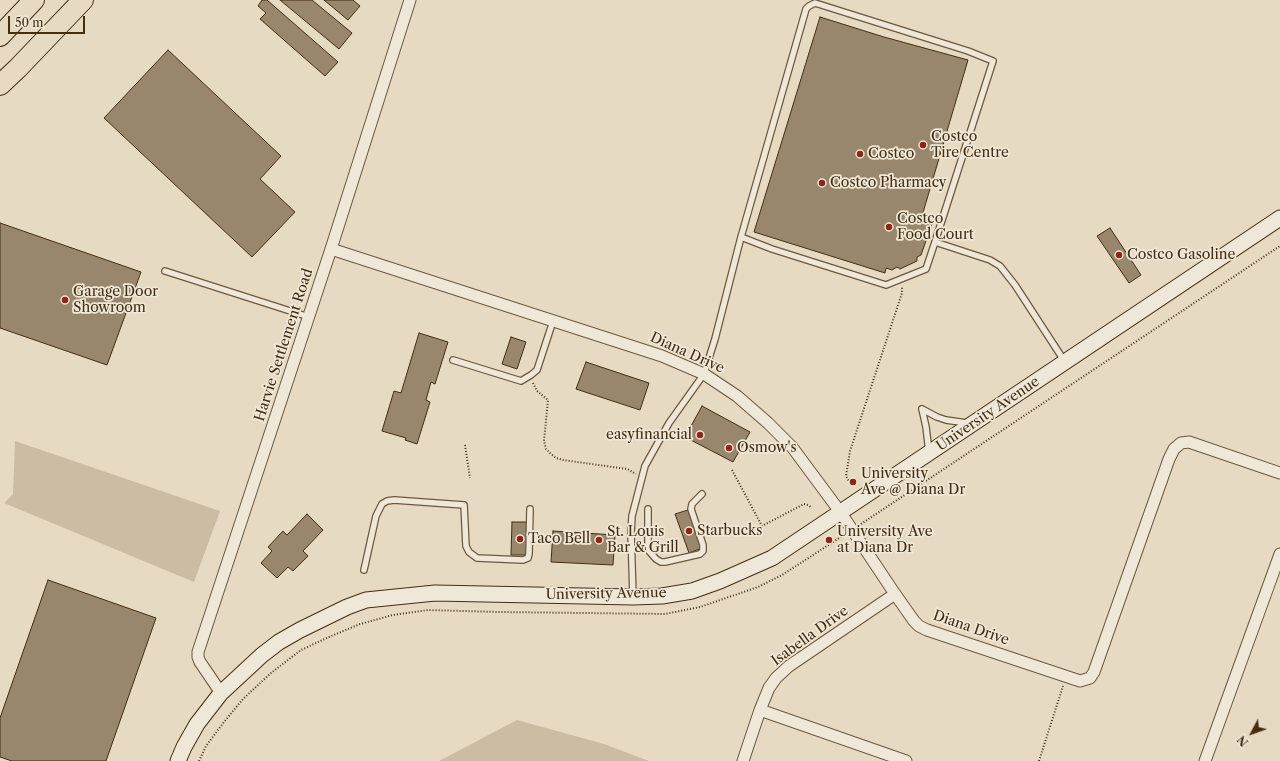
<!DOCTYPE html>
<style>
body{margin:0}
#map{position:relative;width:1280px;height:761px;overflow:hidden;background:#e7dac2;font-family:"Libre Caslon Text",serif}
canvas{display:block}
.north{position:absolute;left:1232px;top:713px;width:40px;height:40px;-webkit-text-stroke:3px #efe7d7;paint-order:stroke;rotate:229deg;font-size:11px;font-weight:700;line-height:16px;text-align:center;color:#432e10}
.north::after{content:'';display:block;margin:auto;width:14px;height:18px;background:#432e10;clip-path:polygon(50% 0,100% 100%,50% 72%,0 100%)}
.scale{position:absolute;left:8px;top:16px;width:77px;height:18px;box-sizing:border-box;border:2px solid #432e10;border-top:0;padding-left:5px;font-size:12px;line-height:14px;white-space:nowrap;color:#432e10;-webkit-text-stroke:3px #efe7d7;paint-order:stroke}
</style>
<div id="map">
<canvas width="1280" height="761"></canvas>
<div class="north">N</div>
<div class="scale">50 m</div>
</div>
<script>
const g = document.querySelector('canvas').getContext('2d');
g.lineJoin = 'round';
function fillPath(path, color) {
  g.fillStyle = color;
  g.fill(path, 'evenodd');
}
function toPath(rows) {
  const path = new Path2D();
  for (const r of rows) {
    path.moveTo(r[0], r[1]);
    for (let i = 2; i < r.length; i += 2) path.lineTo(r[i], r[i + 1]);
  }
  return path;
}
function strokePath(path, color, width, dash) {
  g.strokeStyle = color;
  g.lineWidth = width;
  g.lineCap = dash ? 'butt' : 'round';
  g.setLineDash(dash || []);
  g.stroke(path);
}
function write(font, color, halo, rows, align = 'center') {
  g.font = font + ' "Libre Caslon Text",serif';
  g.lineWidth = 3.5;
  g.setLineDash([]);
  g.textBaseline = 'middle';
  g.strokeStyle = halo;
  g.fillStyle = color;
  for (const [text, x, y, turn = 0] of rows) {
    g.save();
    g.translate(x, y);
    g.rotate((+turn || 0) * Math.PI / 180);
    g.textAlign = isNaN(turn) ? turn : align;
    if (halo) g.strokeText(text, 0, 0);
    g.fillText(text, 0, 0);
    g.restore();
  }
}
fillPath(toPath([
 [15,441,220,511,194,582,4,503,13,494],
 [517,720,604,744,649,761,439,761]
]), '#cbbda4');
const building = toPath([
 [262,0,267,0,338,62,325,76,260,19,266,13,258,6,262,0],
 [280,0,312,0,352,33,339,49,280,0],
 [324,0,353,0,360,6,348,20,324,0],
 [820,17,884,37,968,60,922,216,933,221,921,255,917,257,917,261,900,269,897,267,892,270,886,268,885,273,754,232,820,17],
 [168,50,281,156,260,179,295,212,252,257,104,118,168,50],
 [0,223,141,272,107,365,0,328,0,223],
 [1110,228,1141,275,1129,283,1097,236,1110,228],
 [419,333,448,342,435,384,431,382,426,400,430,402,417,444,405,440,406,438,382,431,394,391,401,393,419,333],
 [511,337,526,342,517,369,502,364,511,337],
 [586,362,649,383,640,410,576,389,586,362],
 [702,406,750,432,733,462,685,437,702,406],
 [688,510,702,548,689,553,675,514,688,510],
 [307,514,323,530,303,551,308,556,293,571,288,567,277,578,261,563,272,551,268,547,283,531,287,535,307,514],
 [512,522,529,522,528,555,511,555,512,522],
 [553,531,615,535,613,565,551,562,553,531],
 [48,580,156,618,106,761,12,761,0,757,0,718,48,580]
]);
fillPath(building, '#98876d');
strokePath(building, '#432e10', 1);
const lane = toPath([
 [741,237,806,9,809,6,815,3,968,51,993,61,935,242,990,260,1000,266,1015,285,1065,362],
 [165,271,309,317],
 [453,360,521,381,531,375,537,370,553,321],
 [922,409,937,417,946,420,967,423],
 [922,409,926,427,929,452],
 [648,509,648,542,649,551,656,559,661,562,665,562,700,554,703,551,703,545,691,509,692,504,702,494],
 [364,570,376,516,382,504,387,501,394,500,464,505,466,546,469,552,477,558,523,560,528,558,529,554,530,509],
 [633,596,631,533,632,516,645,466,669,423,704,374,715,339,741,237,772,249,886,285,926,269,935,242]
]);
const street = toPath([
 [331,249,662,356,704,374,737,396,768,423,792,447,841,513,895,594,914,621,919,626,927,630,1080,681,1090,678,1094,672,1169,459,1174,449,1181,443,1189,442,1280,473],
 [221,693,200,662,198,657,198,652,331,249,410,0],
 [760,710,906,761],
 [743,761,760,710,769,688,776,678,789,666,895,594],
 [1205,761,1280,554]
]);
const secondary = toPath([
 [178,761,184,747,197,724,221,693,262,655,279,642,300,630,347,607,366,600,435,593,633,597,662,596,692,591,720,581,772,558,1280,218]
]);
const highway = toPath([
 [0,36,34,0],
 [0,85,18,68,83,0]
]);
strokePath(lane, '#6c593c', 8);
strokePath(street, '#6c593c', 13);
strokePath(secondary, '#432e10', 17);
strokePath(highway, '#432e10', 22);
strokePath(toPath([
 [533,383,537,391,548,400,544,441,546,449,550,453,556,458,563,460,627,469,636,474],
 [465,445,470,478],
 [732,470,762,526,804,504,808,505,812,508],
 [850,483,846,476,850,451,902,293,902,286],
 [861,524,1280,246],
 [199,761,206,746,224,722,243,699,271,673,301,650,329,637,360,624,393,615,428,610,500,612,665,614,700,607,758,587,782,575,844,535],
 [1039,761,1063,686]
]), '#432e10', 2, [1, 2]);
strokePath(lane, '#efe7d7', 5.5);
strokePath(street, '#efe7d7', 11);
strokePath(secondary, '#efe7d7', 15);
strokePath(highway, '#e7dac2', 20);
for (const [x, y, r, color] of [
 [923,145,4,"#8f2418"],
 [860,154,4,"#8f2418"],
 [822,183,4,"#8f2418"],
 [889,227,4,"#8f2418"],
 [1119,255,4,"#8f2418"],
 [65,300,4,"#8f2418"],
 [700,435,4,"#8f2418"],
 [729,448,4,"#8f2418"],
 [853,482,4,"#8f2418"],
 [689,531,4,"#8f2418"],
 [520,539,4,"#8f2418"],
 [599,540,4,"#8f2418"],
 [829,540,4,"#8f2418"]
]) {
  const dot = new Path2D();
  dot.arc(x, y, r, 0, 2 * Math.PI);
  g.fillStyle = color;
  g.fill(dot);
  strokePath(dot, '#efe7d7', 1.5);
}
write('14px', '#432e10', '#efe7d7', [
 ["Costco",931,137],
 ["Tire Centre",931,153],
 ["Costco",868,154],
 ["Costco Pharmacy",830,183],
 ["Costco",897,219],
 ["Food Court",897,235],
 ["Costco Gasoline",1127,255],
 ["Garage Door",73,292],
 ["Showroom",73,308],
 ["easyfinancial",692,435,"right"],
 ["Osmow's",737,448],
 ["University",861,474],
 ["Ave @ Diana Dr",861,490],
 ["Starbucks",697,531],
 ["St. Louis",607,532],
 ["Bar & Grill",607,548],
 ["University Ave",837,532],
 ["at Diana Dr",837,548],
 ["Taco Bell",528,539]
], 'left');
write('14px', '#432e10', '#efe7d7', [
 ["Harvie Settlement Road",284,345,-72],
 ["Diana Drive",687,353,24],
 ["University Avenue",988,414,-34],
 ["University Avenue",606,594,-1],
 ["Diana Drive",971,628,19],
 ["Isabella Drive",810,636,-36]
]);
</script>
